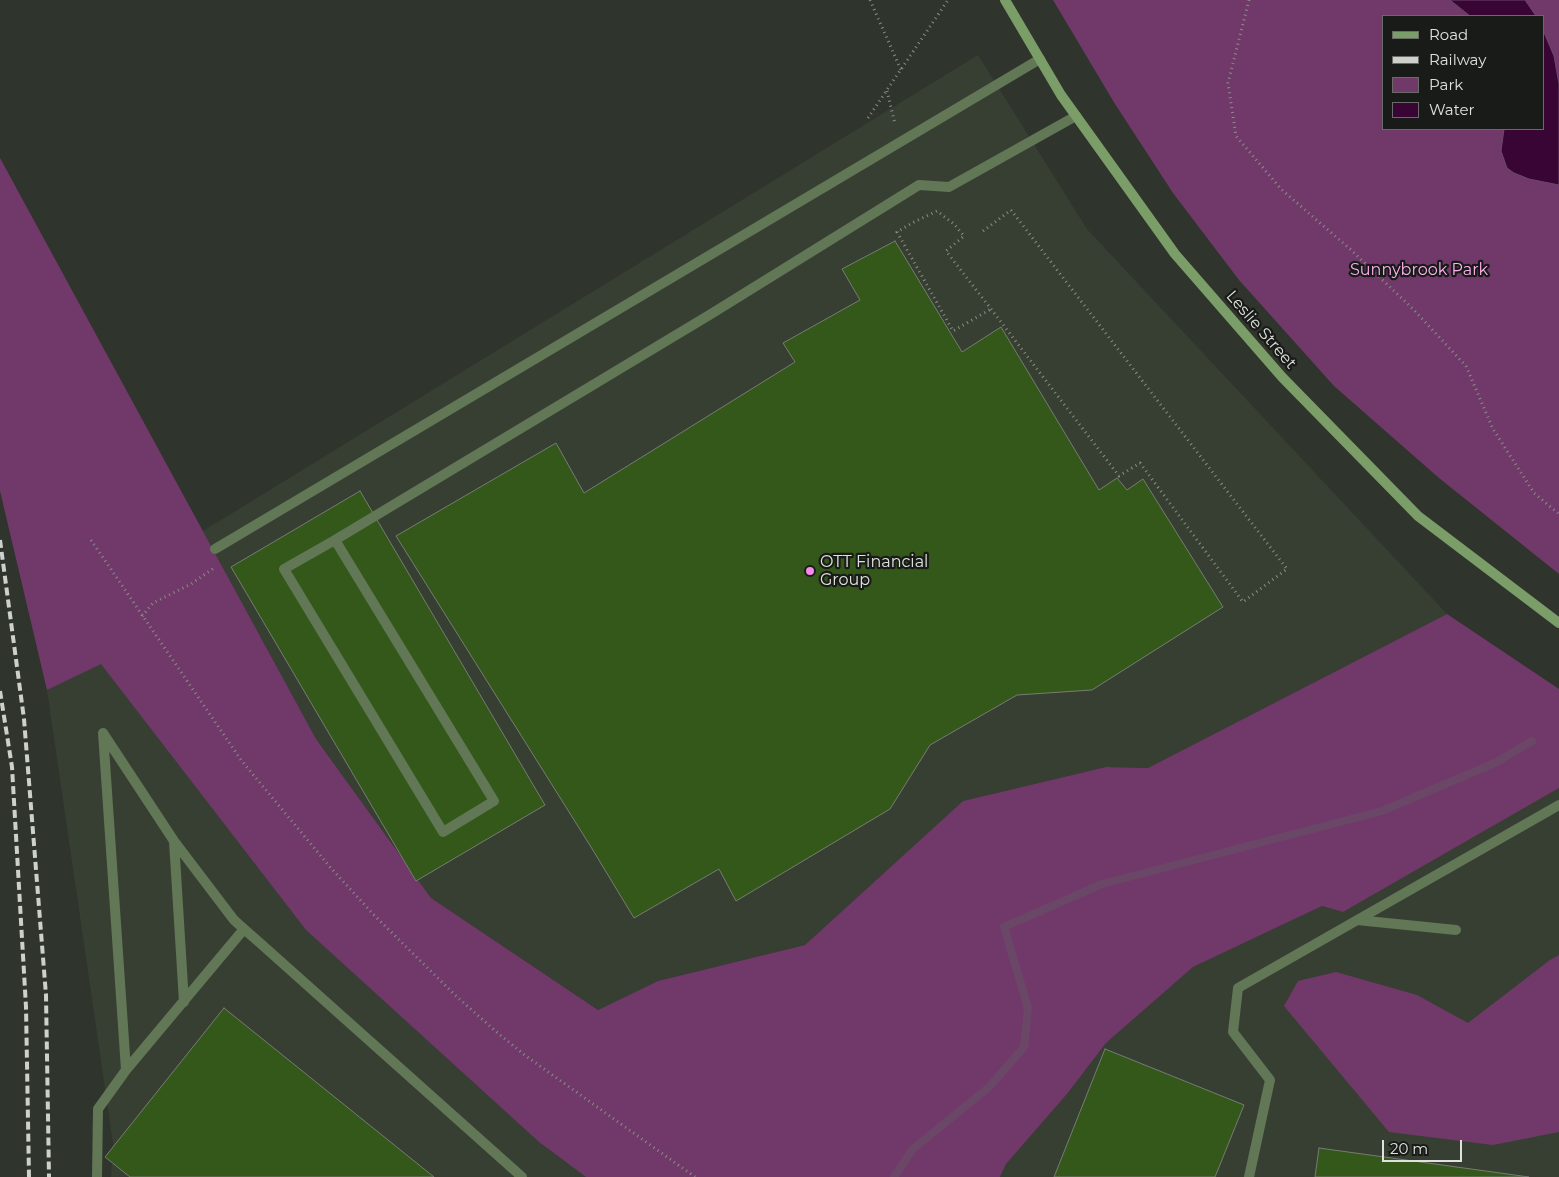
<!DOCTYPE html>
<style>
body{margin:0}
#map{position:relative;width:1559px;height:1177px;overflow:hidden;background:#2f342c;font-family:Montserrat,sans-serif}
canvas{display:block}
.legend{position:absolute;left:1382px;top:15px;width:162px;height:115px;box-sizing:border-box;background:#181b17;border:1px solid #686b66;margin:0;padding:6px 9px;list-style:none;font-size:15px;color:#dfe2dd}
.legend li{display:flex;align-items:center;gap:10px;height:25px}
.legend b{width:25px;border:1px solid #686b66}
.scale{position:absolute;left:1382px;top:1140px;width:80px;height:22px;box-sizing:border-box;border:2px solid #dfe2dd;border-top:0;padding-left:6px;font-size:15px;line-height:18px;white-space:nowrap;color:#dfe2dd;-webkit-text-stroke:4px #181b17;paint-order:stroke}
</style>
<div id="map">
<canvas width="1559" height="1177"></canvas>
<ul class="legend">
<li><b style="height:6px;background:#7b9d68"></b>Road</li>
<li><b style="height:6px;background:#cdd0cb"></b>Railway</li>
<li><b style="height:14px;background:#71396a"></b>Park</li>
<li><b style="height:14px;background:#390535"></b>Water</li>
</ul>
<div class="scale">20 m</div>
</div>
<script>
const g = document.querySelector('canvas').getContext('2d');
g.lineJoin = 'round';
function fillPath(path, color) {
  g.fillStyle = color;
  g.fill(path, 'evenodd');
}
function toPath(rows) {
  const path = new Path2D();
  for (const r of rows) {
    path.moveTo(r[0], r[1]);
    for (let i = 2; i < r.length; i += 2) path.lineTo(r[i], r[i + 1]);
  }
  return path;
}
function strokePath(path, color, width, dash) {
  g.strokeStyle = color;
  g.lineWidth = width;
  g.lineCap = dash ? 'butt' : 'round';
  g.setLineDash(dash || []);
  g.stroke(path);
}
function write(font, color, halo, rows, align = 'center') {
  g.font = font + ' Montserrat,sans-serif';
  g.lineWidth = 4.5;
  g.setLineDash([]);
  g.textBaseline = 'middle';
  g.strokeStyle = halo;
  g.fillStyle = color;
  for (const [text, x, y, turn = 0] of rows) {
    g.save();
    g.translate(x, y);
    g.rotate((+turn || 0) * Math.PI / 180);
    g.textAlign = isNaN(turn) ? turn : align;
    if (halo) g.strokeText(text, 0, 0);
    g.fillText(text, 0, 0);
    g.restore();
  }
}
fillPath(toPath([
 [978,55,1087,229,1447,614,1148,768,1106,767,963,801,805,945,658,981,598,1010,431,898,316,739,203,531],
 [101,663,306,930,539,1142,586,1177,111,1177,113,1143,47,690],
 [1559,788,1559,1177,1000,1177,1006,1164,1067,1094,1106,1043,1193,967,1322,906,1343,912]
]), '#373f32');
fillPath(toPath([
 [1053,0,1559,0,1559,574,1439,478,1334,386,1239,280,1173,193,1115,104],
 [1383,16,1543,16,1543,129,1383,129],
 [0,158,316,739,431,898,598,1010,658,981,805,945,963,801,1106,767,1148,768,1447,614,1559,689,1559,788,1343,912,1322,906,1193,967,1106,1043,1067,1094,1006,1164,1000,1177,586,1177,539,1142,306,930,101,664,47,690,0,491],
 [1559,955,1559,1132,1493,1145,1389,1132,1284,1006,1298,981,1336,972,1417,995,1468,1023,1550,960]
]), '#71396a');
const water = toPath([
 [1450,0,1525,0,1536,16,1470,16,1450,0],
 [1543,30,1554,56,1559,84,1559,185,1529,179,1514,173,1507,168,1501,151,1504,129,1543,129,1543,30]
]);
fillPath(water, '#390535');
strokePath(water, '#6b4767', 1);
strokePath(toPath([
 [894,1177,913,1149,989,1087,1024,1047,1028,1008,1004,927,1102,884,1382,811,1497,762,1532,741]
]), '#6b4767', 8);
const building = toPath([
 [895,241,962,352,1001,327,1099,490,1117,478,1127,490,1143,479,1223,607,1092,690,1017,695,930,745,890,809,736,901,719,869,634,918,591,847,396,536,556,443,584,493,795,362,783,343,860,300,842,269,895,241],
 [360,491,545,805,416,881,231,567,360,491],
 [224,1008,434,1177,130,1177,105,1157,224,1008],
 [1105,1049,1244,1105,1215,1177,1054,1177,1105,1049],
 [1319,1148,1529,1177,1315,1177,1319,1148]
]);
fillPath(building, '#34581a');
strokePath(building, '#767c74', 1);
strokePath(toPath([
 [870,0,901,70],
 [1249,0,1228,83,1236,136,1281,189,1350,249,1413,309,1466,366,1493,429,1534,493,1559,514],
 [887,91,895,124],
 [868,118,948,0],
 [983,231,1011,210,1287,569,1243,602,1140,463,1119,476,991,309,946,251,964,236,954,224,937,211,912,223,897,232,953,331,991,309],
 [91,540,241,760,330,867,374,915,456,996,500,1035,526,1056,695,1177],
 [142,616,153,603,191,584,214,568]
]), '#8a8e87', 3, [1, 4]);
strokePath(toPath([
 [335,540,284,569,443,832,494,801,335,540,711,314,919,185,949,187,1076,116],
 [215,549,1040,59],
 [174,841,184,1002],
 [1357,920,1456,930],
 [244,929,126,1070,103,733,174,841,234,920,244,929,260,943,522,1177],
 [97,1177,98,1109,126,1070],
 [1249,1177,1270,1080,1233,1032,1238,988,1559,805]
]), '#617756', 10);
strokePath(toPath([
 [1005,0,1061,95,1175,254,1282,377,1418,516,1559,623]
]), '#7b9d68', 10);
strokePath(toPath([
 [0,540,24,719,46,995,49,1177],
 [0,691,12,767,26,1007,29,1177]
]), '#cdd0cb', 4, [8, 4]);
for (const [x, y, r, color] of [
 [810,571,5,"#f888ea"]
]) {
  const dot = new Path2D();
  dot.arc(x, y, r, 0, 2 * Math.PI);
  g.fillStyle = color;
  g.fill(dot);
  strokePath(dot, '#181b17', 2);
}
write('16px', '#feb0f2', '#181b17', [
 ["Sunnybrook Park",1419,270]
]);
write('16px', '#dfe2dd', '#181b17', [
 ["Leslie Street",1261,330,49]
]);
write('16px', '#dfe2dd', '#181b17', [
 ["OTT Financial",820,562],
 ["Group",820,580]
], 'left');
</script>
